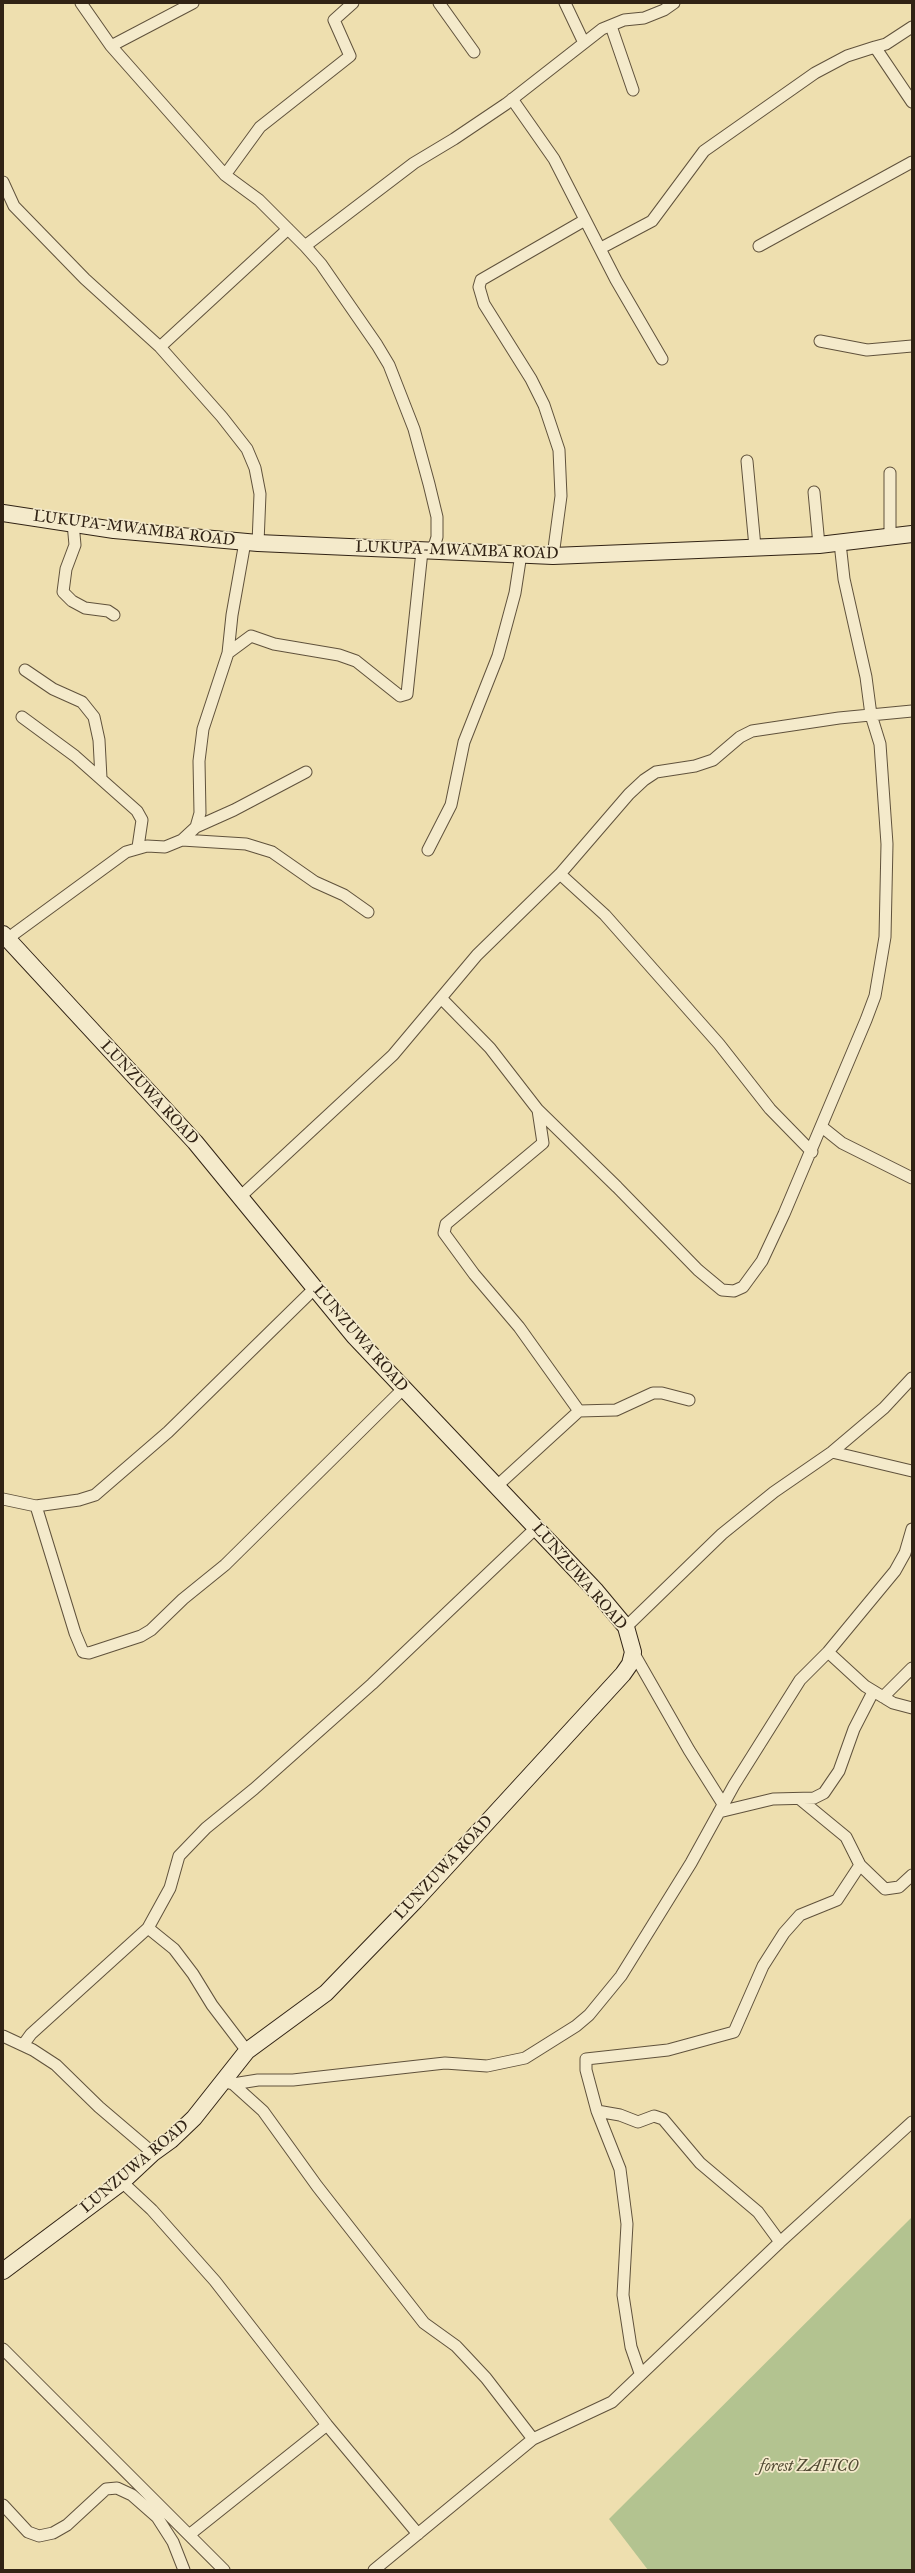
<!DOCTYPE html>
<style>
body{margin:0}
#map{position:relative;width:915px;height:2573px;overflow:hidden;background:#eedfaf;font-family:"IM FELL Great Primer",serif}
canvas{display:block}
.frame{position:absolute;inset:0;border:4px solid #312315;pointer-events:none}
</style>
<div id="map">
<canvas width="915" height="2573"></canvas>
<div class="frame"></div>
</div>
<script>
const g = document.querySelector('canvas').getContext('2d');
g.lineJoin = 'round';
function fillPath(path, color) {
  g.fillStyle = color;
  g.fill(path, 'evenodd');
}
function toPath(rows) {
  const path = new Path2D();
  for (const r of rows) {
    path.moveTo(r[0], r[1]);
    for (let i = 2; i < r.length; i += 2) path.lineTo(r[i], r[i + 1]);
  }
  return path;
}
function strokePath(path, color, width, dash) {
  g.strokeStyle = color;
  g.lineWidth = width;
  g.lineCap = dash ? 'butt' : 'round';
  g.setLineDash(dash || []);
  g.stroke(path);
}
function write(font, color, halo, rows, align = 'center') {
  g.font = font + ' "IM FELL Great Primer",serif';
  g.lineWidth = 3.5;
  g.setLineDash([]);
  g.textBaseline = 'middle';
  g.strokeStyle = halo;
  g.fillStyle = color;
  for (const [text, x, y, turn = 0] of rows) {
    g.save();
    g.translate(x, y);
    g.rotate((+turn || 0) * Math.PI / 180);
    g.textAlign = isNaN(turn) ? turn : align;
    if (halo) g.strokeText(text, 0, 0);
    g.fillText(text, 0, 0);
    g.restore();
  }
}
fillPath(toPath([
 [912,2217,912,2570,648,2570,609,2519]
]), '#b3c390');
const street = toPath([
 [81,3,111,46,225,175,259,200,305,246,321,264,377,345,389,365,414,429,429,484,437,517,437,537,433,550],
 [439,3,474,52],
 [565,3,584,43],
 [611,26,633,90],
 [912,27,886,44,875,47,912,102],
 [111,46,193,3],
 [512,99,554,159,616,280,662,359],
 [225,175,260,127,350,56,334,20,353,3],
 [3,182,14,206,85,279,160,347,222,417,247,449,255,468,260,494,258,543],
 [305,246,414,163,454,139,506,104,602,29,624,20,644,18,664,10,674,3],
 [759,246,912,162],
 [601,248,652,221,704,151,815,73,847,56,875,47],
 [820,341,867,350,912,346],
 [160,347,288,229],
 [747,461,755,547],
 [890,473,890,536],
 [814,492,819,545],
 [73,523,75,545,66,569,63,592,72,601,85,608,108,611,114,615],
 [553,556,561,496,559,450,544,405,531,379,484,304,479,287,481,280,585,220],
 [228,653,232,615,245,542],
 [25,670,53,689,82,702,94,717,99,740,101,778],
 [22,717,75,756,137,811,142,820,138,847],
 [196,827,234,810,306,772],
 [182,840,246,844,272,852,315,882,344,895,368,912],
 [428,850,451,805,464,742,498,656,515,593,521,554],
 [560,874,605,915,719,1044,770,1109,812,1152],
 [7,939,126,852,147,846,165,847,182,840,196,827,200,813,199,761,203,729,228,653,251,636,274,644,339,655,356,661,400,696,407,694,422,551],
 [442,999,490,1048,538,1110,617,1187,698,1270,722,1290,734,1291,743,1287,762,1261,784,1214,866,1020,875,996,885,937,887,844,880,744,871,715,866,677,844,579,840,543],
 [538,1110,543,1143,446,1224,444,1233,474,1274,519,1327,579,1411],
 [822,1127,842,1143,912,1178],
 [241,1196,393,1055,477,955,560,874,629,794,644,780,656,772,695,766,713,760,740,737,752,731,839,718,912,711],
 [832,1452,912,1471],
 [498,1485,579,1411,616,1410,653,1393,662,1393,689,1400],
 [3,1499,36,1506,79,1500,95,1495,168,1432,316,1287],
 [36,1506,75,1633,83,1652,89,1653,141,1636,151,1630,183,1599,225,1565,403,1389],
 [626,1627,722,1534,774,1492,832,1452,884,1408,912,1378],
 [633,1652,689,1750,723,1804],
 [828,1652,865,1686,893,1703,912,1708],
 [883,1697,912,1668],
 [801,1800,846,1837,860,1865,885,1889,899,1887,912,1875],
 [719,1812,773,1799,814,1798,824,1793,839,1771,854,1729,873,1692],
 [148,1928,174,1949,193,1974,212,2005,247,2051],
 [3,2036,33,2050,56,2065,99,2107,153,2153],
 [23,2045,31,2034,148,1928,170,1888,179,1856,206,1828,254,1789,372,1684,537,1527],
 [229,2083,233,2084,263,2111,317,2186,424,2323,456,2346,486,2378,533,2439],
 [233,2084,258,2080,293,2080,445,2063,487,2066,525,2058,576,2026,589,2015,621,1976,691,1863,734,1785,800,1680,828,1652,895,1571,905,1553,912,1529],
 [597,2111,620,2115,638,2122,654,2116,663,2119,700,2163,758,2212,780,2242],
 [122,2182,152,2210,215,2281,327,2425,418,2534],
 [3,2349,224,2570],
 [640,2373,631,2347,623,2295,627,2224,620,2169,597,2111,586,2070,586,2059,668,2050,734,2032,763,1966,784,1933,800,1915,837,1900,860,1865],
 [3,2505,28,2532,39,2536,53,2533,67,2525,106,2489,117,2488,132,2495,157,2517,173,2542,184,2570],
 [189,2535,327,2425],
 [374,2570,533,2439,612,2402,780,2242,912,2122]
]);
const secondary = toPath([
 [3,513,114,530,258,543,553,556,819,545,912,534],
 [3,934,195,1142,354,1336,596,1591,626,1627,633,1652,630,1664,623,1674,415,1901,326,1993,247,2051,194,2118,171,2140,153,2153,122,2182,3,2271]
]);
strokePath(street, '#60523c', 13);
strokePath(secondary, '#312315', 18);
strokePath(street, '#f4eacb', 11);
strokePath(secondary, '#f4eacb', 16);
write('16px', '#312315', '#f4eacb', [
 ["LUKUPA-MWAMBA ROAD",134,529,7],
 ["LUKUPA-MWAMBA ROAD",457,551,2],
 ["LUNZUWA ROAD",149,1093,47],
 ["LUNZUWA ROAD",360,1339,49],
 ["LUNZUWA ROAD",579,1577,49],
 ["LUNZUWA ROAD",444,1868,-47],
 ["LUNZUWA ROAD",135,2167,-40]
]);
write('italic 16px', '#524b34', '#f4eacb', [
 ["forest ZAFICO",809,2467]
]);
</script>
